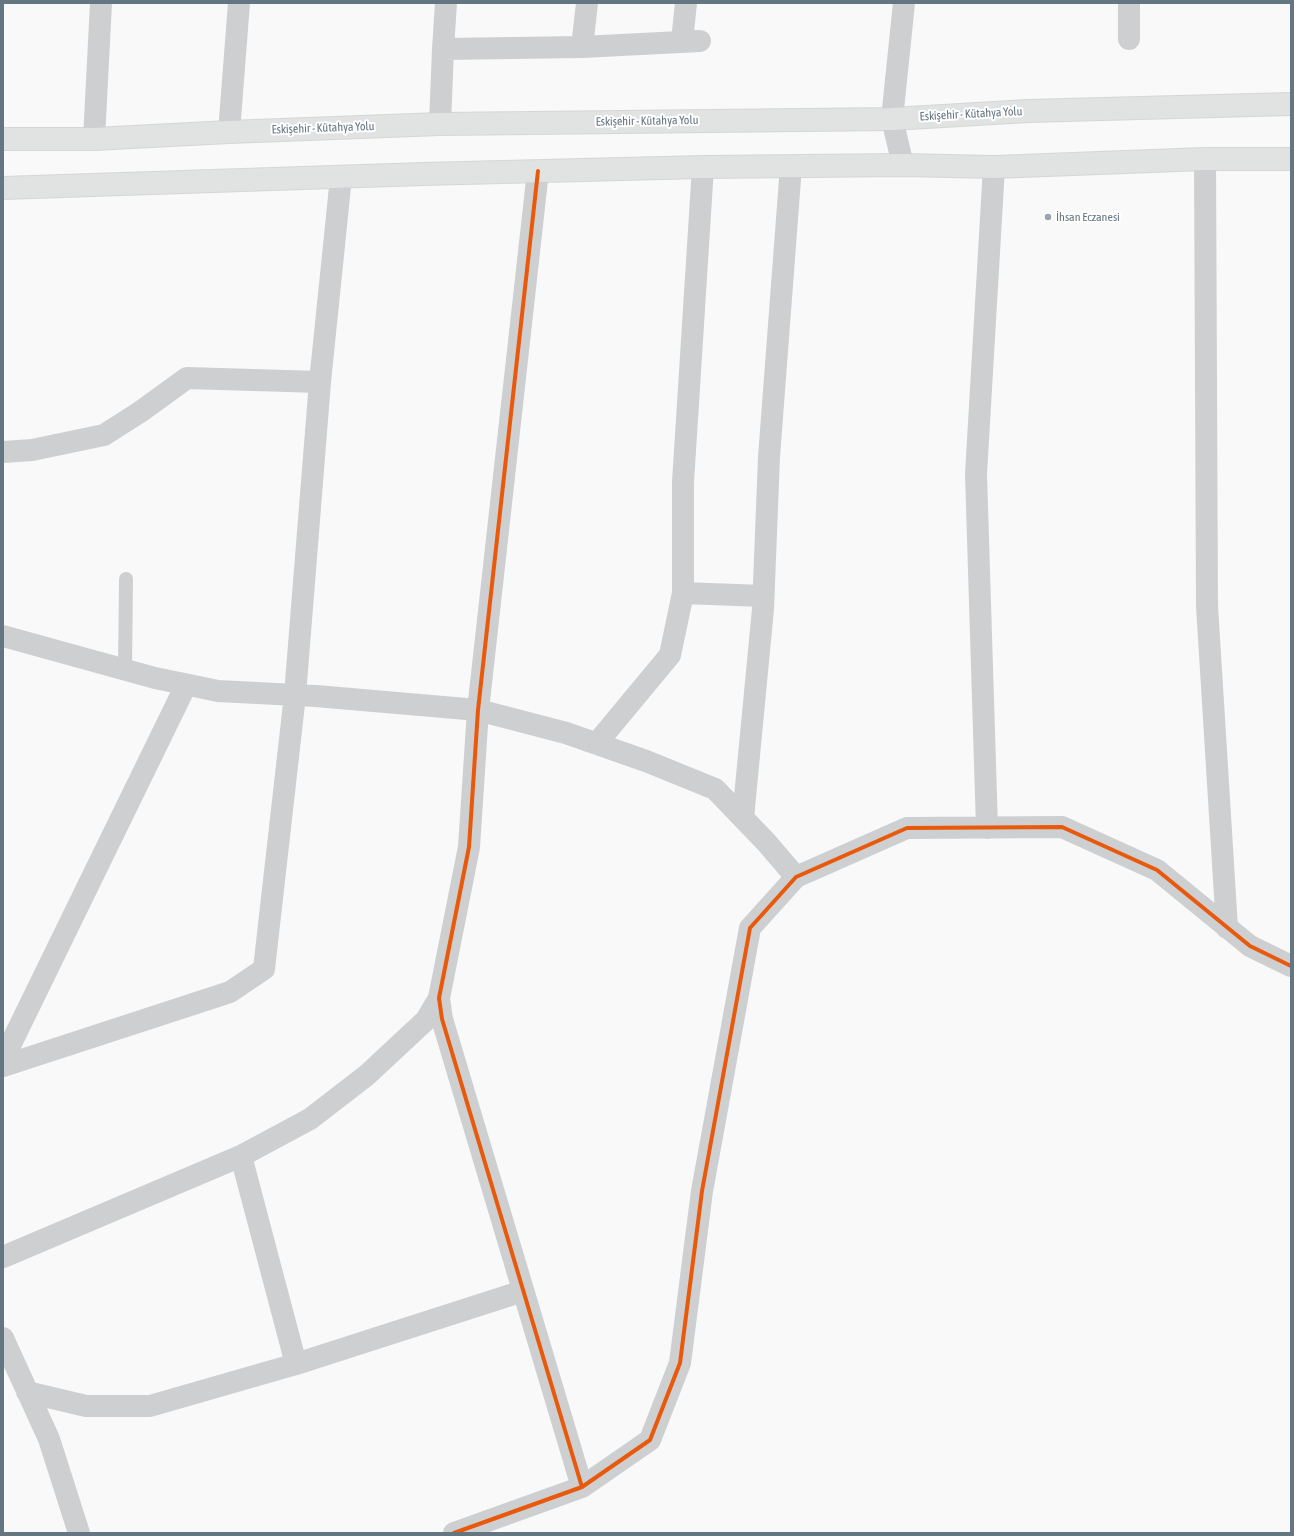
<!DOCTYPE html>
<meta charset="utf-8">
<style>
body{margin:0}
#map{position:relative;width:1294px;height:1536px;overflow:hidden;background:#f9f9f9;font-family:"Asap Condensed",sans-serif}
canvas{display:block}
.frame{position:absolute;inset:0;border:4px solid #657683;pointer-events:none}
</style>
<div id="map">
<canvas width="1294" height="1536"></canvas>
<div class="frame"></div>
</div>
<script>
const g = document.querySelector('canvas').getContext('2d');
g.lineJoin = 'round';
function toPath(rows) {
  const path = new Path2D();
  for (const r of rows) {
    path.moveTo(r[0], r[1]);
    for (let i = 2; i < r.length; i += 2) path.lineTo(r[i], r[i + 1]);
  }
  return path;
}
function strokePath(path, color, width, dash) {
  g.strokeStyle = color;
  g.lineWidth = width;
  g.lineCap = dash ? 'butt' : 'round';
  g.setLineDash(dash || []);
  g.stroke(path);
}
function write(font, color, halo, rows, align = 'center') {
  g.font = font + ' "Asap Condensed",sans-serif';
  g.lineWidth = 4;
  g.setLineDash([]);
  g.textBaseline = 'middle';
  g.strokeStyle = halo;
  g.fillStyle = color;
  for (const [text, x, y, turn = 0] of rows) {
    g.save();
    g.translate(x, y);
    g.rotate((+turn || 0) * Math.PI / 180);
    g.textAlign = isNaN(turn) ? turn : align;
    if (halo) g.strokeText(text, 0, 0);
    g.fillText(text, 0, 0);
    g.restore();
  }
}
const trunk = toPath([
 [3,139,94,139,229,132,440,124,892,119,1028,111,1291,104],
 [3,188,423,174,703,167,903,165,994,167,1205,159,1291,159]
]);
strokePath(trunk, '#d5d6d6', 24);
strokePath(toPath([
 [125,670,126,579]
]), '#cecfd0', 14);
strokePath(toPath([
 [1129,39,1129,3],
 [682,41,686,3],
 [582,47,587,3],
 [443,49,446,3],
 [440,124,443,49,582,47,700,41],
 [229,132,239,3],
 [94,139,101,3],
 [1205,159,1207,606,1227,928],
 [703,167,683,482,683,593,763,596],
 [3,452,32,450,104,435,140,412,187,378,320,382],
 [3,636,155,678,218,691,316,696,478,710,566,733,646,761,715,789,766,842,796,877],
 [597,743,670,655,683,593],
 [743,818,763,609,769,457,791,166],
 [987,828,976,474,994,167],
 [3,1060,186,685],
 [3,1066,230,992,264,969,295,695,320,382,341,177],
 [3,1257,241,1156,310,1119,367,1075,426,1020,439,998],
 [3,1338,49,1439,79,1533],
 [296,1364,523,1291],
 [27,1392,86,1406,150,1406,296,1364,241,1156],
 [582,1487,650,1440,680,1363,702,1191,750,928,796,877,907,828,1062,827,1157,870,1250,946,1291,966],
 [454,1533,582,1487,442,1019,439,998,469,847,478,710,538,171]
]), '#cecfd0', 22);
strokePath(toPath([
 [903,165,892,119,904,3]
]), '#cecfd0', 22);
strokePath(trunk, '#e1e2e2', 22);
strokePath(toPath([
 [582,1487,650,1440,680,1363,702,1191,750,928,796,877,907,828,1062,827,1157,870,1250,946,1291,966],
 [454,1533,582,1487,442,1019,439,998,469,847,478,710,538,171]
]), '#e8590c', 4);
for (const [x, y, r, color] of [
 [1048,217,4,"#99a4ac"]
]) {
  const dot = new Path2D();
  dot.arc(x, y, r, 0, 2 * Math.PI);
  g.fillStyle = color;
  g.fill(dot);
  strokePath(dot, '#fff', 1.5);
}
write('12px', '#657683', '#fff', [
 ["Eskişehir - Kütahya Yolu",971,114,-3],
 ["Eskişehir - Kütahya Yolu",647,121,-1],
 ["Eskişehir - Kütahya Yolu",323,128,-2]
]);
write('12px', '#657683', '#fff', [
 ["İhsan Eczanesi",1056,217]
], 'left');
</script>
